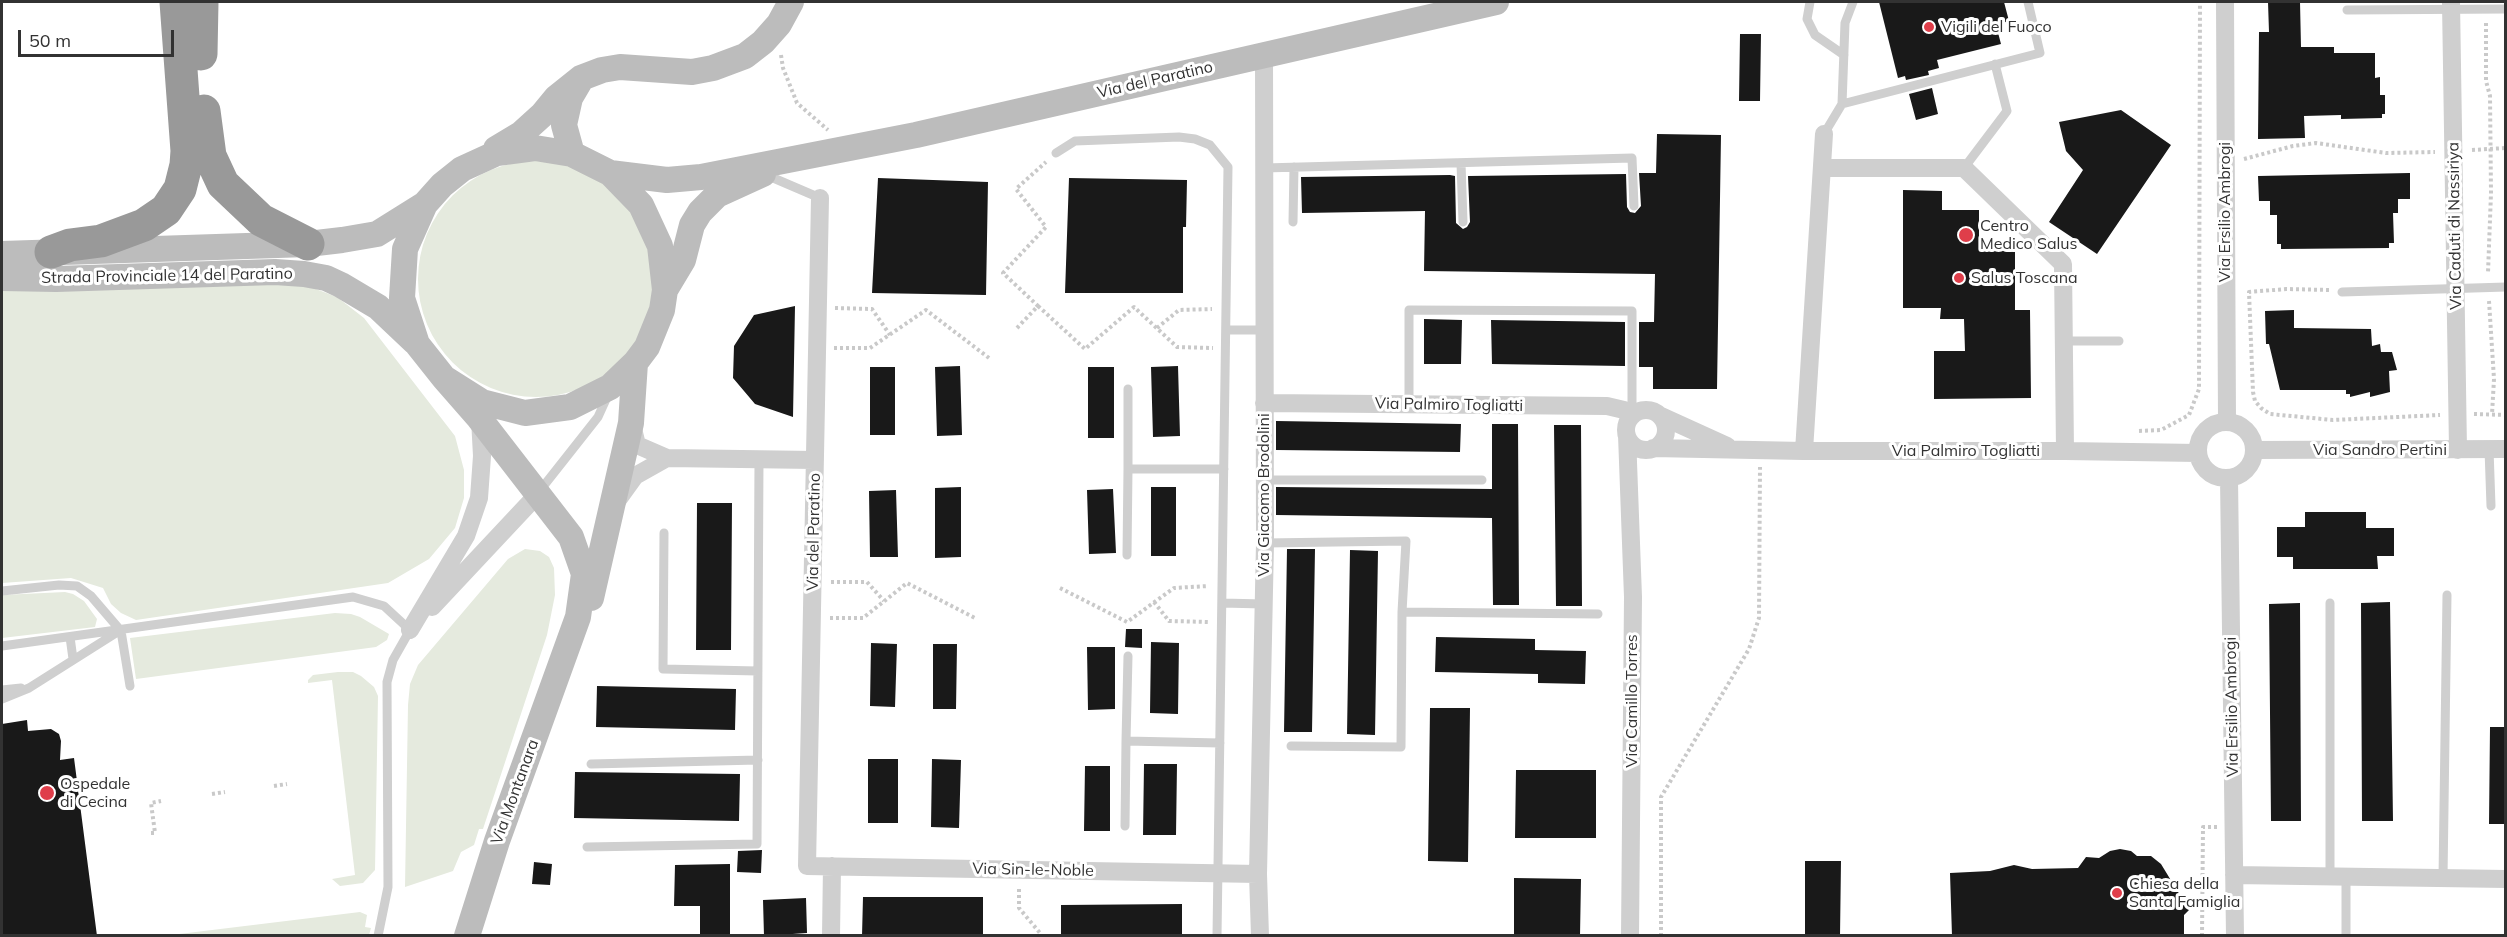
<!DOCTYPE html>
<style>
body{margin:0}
#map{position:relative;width:2507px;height:937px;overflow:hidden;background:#fff;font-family:Mulish,sans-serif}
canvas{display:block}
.frame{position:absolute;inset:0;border:3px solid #323232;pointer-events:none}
.scale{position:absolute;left:18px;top:30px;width:156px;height:27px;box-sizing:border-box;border:3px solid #323232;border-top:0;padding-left:8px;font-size:18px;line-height:21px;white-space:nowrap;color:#323232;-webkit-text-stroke:4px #fff;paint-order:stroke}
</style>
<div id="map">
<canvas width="2507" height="937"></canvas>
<div class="frame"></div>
<div class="scale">50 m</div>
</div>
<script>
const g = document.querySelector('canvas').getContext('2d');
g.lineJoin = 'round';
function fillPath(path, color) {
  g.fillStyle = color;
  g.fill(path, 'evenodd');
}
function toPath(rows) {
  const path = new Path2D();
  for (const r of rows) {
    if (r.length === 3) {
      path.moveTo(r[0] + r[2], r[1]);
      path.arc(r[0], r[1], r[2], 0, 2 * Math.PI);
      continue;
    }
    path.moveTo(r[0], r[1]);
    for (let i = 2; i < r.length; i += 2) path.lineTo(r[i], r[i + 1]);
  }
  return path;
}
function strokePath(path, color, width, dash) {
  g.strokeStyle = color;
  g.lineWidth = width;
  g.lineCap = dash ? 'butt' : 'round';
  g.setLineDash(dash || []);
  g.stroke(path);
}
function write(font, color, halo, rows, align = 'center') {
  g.font = font + ' Mulish,sans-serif';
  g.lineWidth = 6;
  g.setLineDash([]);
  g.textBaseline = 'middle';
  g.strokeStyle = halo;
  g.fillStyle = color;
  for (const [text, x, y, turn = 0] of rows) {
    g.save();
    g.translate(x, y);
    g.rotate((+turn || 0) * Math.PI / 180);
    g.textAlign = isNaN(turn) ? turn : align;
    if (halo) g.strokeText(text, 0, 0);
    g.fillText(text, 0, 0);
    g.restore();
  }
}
fillPath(toPath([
 [536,279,118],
 [300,283,337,297,364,318,455,436,464,470,464,498,455,528,429,559,388,583,136,620,121,613,111,604,103,588,71,578,2,583,2,286],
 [525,549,540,551,549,557,554,568,555,595,547,635,483,829,479,829,474,845,461,852,453,871,405,887,408,705,410,684,418,665,508,559],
 [65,592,73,594,84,601,97,619,95,627,2,638,2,595],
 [335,613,351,614,360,617,389,634,387,640,376,647,136,679,130,638],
 [338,672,353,672,361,676,374,687,378,696,375,870,363,883,340,886,332,879,355,875,332,680,308,683,308,680,313,675],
 [360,912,367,915,365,927,371,928,369,935,171,935]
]), '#e5eade');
fillPath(toPath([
 [1879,2,2004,2,2009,21,1996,25,2001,44,1937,60,1939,68,1928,71,1929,75,1906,80,1905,76,1898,78],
 [2268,2,2300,2,2301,47,2334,47,2334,53,2375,53,2375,78,2380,77,2380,95,2385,95,2385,114,2382,114,2382,118,2341,119,2341,115,2304,116,2305,138,2258,139,2259,32,2269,32],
 [1740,34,1761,34,1760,101,1739,101],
 [1932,88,1938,114,1916,120,1909,94],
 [2121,110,2171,145,2097,254,2049,222,2083,170,2066,151,2059,122],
 [1657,134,1721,135,1717,389,1653,389,1653,367,1639,367,1639,322,1654,322,1655,274,1424,271,1425,211,1302,213,1301,177,1450,175,1455,176,1456,223,1463,229,1467,227,1470,222,1468,176,1626,174,1627,207,1630,212,1635,213,1641,206,1639,173,1656,173],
 [2410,173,2410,199,2398,199,2398,213,2393,213,2394,243,2389,243,2389,248,2281,249,2281,244,2277,244,2277,215,2270,215,2270,201,2259,201,2258,176],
 [878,178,988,182,986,295,872,293],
 [1069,178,1187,180,1186,227,1183,227,1183,293,1065,293],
 [1903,190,1942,191,1942,210,1979,210,1979,248,2015,248,2015,310,2030,310,2031,398,1934,399,1934,351,1965,351,1964,319,1940,319,1941,308,1903,308],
 [795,306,793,417,755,404,733,378,734,346,754,315],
 [2294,310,2294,328,2371,329,2372,346,2380,344,2381,352,2392,352,2397,370,2389,371,2390,392,2370,397,2370,392,2350,397,2350,394,2346,394,2346,390,2280,390,2269,344,2266,344,2265,311],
 [1424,319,1462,320,1461,364,1424,364],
 [1491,320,1625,322,1625,366,1492,364],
 [960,366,962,435,937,436,935,367],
 [1178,366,1180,436,1153,437,1151,367],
 [870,367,895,367,895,435,870,435],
 [1088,367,1114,367,1114,438,1088,438],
 [1276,421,1461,424,1460,452,1276,450],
 [1492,424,1518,424,1519,605,1493,605,1492,518,1276,515,1276,487,1492,489],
 [1554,425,1581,425,1582,606,1556,606],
 [961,487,961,557,935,558,935,488],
 [1151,487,1176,487,1176,556,1151,556],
 [1113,489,1116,553,1089,554,1087,490],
 [896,490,898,557,870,557,869,491],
 [697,503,732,503,731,650,696,650],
 [2305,512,2366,512,2366,528,2394,528,2394,556,2377,556,2378,569,2293,569,2293,557,2277,557,2277,527,2305,527],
 [1287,549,1315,549,1312,732,1284,732],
 [1350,550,1378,551,1375,735,1347,734],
 [2390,602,2393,821,2362,821,2361,603],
 [2300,603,2301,821,2271,821,2269,604],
 [1126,629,1142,629,1142,648,1125,647],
 [1436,637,1535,639,1535,650,1586,651,1585,684,1538,683,1538,674,1435,672],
 [1151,642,1179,643,1178,714,1150,713],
 [871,643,897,644,895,707,870,706],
 [933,644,957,644,956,709,933,709],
 [1087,647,1115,647,1115,709,1088,710],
 [597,686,736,689,735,730,596,727],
 [1430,708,1470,708,1468,862,1428,861],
 [27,720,28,731,51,729,59,734,61,741,60,760,74,758,97,936,2,936,2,724],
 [2490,727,2505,727,2505,824,2489,824],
 [868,759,898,759,898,823,868,823],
 [932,759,961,760,959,828,931,827],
 [1144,764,1177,764,1176,835,1143,835],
 [1085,766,1110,766,1110,831,1084,831],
 [1516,770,1596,770,1596,838,1515,838],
 [575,772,740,774,739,821,574,818],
 [2120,849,2131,851,2137,856,2151,856,2161,864,2189,910,2184,915,2184,936,1952,936,1950,873,1990,871,2014,865,2032,869,2078,868,2086,857,2099,858,2110,851],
 [762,850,761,873,737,872,738,851],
 [1805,861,1841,861,1840,936,1805,936],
 [534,862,552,864,550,885,532,884],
 [730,864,730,936,700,936,700,906,674,906,675,865],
 [1514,878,1581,879,1580,936,1514,936],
 [863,897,983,897,983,936,862,936],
 [806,898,807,933,764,936,763,900],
 [1182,904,1182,936,1061,936,1061,905]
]), '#191919');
strokePath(toPath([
 [2486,23,2486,81,2490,96,2491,193,2488,273],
 [781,55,783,68,797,103,828,130],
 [2472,150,2506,148],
 [2244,159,2293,146,2316,143,2386,153,2435,152],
 [2329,290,2286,289,2249,292,2253,392,2255,401,2261,408,2270,414,2333,420,2440,415],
 [2489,301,2494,379,2492,414],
 [1038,306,1085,349,1134,307,1177,347,1213,348],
 [835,308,872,309,890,335],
 [1017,328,1038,306,1003,273,1046,227,1016,189,1046,162],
 [1157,328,1179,310,1212,309],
 [834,348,870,348,926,310,989,358],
 [2474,414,2506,415],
 [2139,431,2161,430,2189,415,2199,389,2200,2],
 [831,582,867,582,884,601],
 [1060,588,1127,622,1174,588,1208,586],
 [1154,602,1169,621,1209,622],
 [830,618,863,618,907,583,975,618],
 [274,786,287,784],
 [212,794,225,792],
 [151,833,155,833,151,803,161,801],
 [1019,889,1019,908,1040,933,1038,936],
 [1661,936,1661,797,1749,649,1759,618,1760,467],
 [2202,936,2203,827,2217,827]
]), '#c9c9c9', 4, [3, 3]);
strokePath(toPath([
 [1810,2,1807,19,1815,35,1844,55],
 [2347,10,2506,9],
 [1842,104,2040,53,2028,2],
 [1824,134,1842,104,1845,23,1853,2],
 [1056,153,1075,141,1179,137,1195,139,1210,145,1228,167,1217,936],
 [1461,163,1463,222],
 [1264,168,1632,158,1634,206],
 [1964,168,2007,111,1995,64],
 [764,174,820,198],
 [1293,222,1294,167],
 [2342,292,2506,287],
 [1227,330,1264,330],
 [2063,341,2119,341],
 [1128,389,1128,469,1224,469],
 [1409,404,1409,310,1632,311,1632,416],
 [2489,449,2491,506],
 [1265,480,1482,480],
 [538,493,598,417,608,395],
 [664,533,663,669,758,671],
 [1265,543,1406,541,1402,612,1401,747,1291,746],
 [1127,555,1128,469],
 [2,591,59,585,77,586,91,596,121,631,130,686],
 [1222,603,1264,604],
 [2330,603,2330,876],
 [1402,612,1598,614],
 [70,637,73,659],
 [2,646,353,597,384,606,410,630,393,660,387,682,388,887,378,936],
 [1128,656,1126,741,1220,743],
 [2,690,21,688],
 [2,699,29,688,116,633],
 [591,764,758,760],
 [1125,826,1126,741],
 [587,847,757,844,759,459],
 [2443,878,2447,595],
 [2346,936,2346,876]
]), '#cfcfcf', 9);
strokePath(toPath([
 [2225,2,2227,422],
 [2451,2,2458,450],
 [1822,168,1964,168,2063,264,2065,451],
 [820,198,807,866,1258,874],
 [1264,403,1607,406,1624,410,1632,416],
 [1646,430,20],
 [1661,416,1727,446],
 [2226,450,28],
 [632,425,637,445,667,458,815,460],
 [1627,435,1633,597,1630,936],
 [1653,448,1804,451,2065,451,2198,453],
 [2254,450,2506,449],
 [1804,451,1824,134],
 [2229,478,2235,936],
 [617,501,635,476,667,458],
 [432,607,537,495],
 [410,630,466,536,479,498,482,456,480,419],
 [2234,875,2506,879],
 [831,936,832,866],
 [1260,936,1258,874,1265,543,1264,55]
]), '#cfcfcf', 18);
strokePath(toPath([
 [496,149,521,134,542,115,556,98,581,78,602,70,620,67,692,72,713,68,745,56,763,42,779,24,791,2],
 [572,154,564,125,570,98,580,81],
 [610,173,667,180,701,177,916,135,1496,2],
 [2,254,308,244,342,240,377,234,425,204],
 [2,278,56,279,275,272,304,274,326,278,341,285,378,307,415,342],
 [665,290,683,260,692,225,700,212,717,195,763,174],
 [444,378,482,402,525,413,570,407,610,387,635,363,647,347,662,310,665,290,660,246,641,205,610,173,572,154,535,148,497,153,462,169,442,185,425,204,405,249,402,298,417,344,444,378,479,418,571,537,584,574,578,617,497,841,467,936],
 [591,598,631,423,635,363]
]), '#bcbcbc', 26);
strokePath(toPath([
 [201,54,202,2],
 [204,111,210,156,223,184,261,220,308,244],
 [51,252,70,245,101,241,144,225,166,210,180,189,186,165,187,151,176,2]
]), '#999', 33);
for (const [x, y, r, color] of [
 [1929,27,6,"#df3e4a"],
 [1966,235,8,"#df3e4a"],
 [1959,278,6,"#df3e4a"],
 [47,793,8,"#df3e4a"],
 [2117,893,6,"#df3e4a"]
]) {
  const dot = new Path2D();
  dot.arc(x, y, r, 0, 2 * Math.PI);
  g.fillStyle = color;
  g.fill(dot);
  strokePath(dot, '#fff', 2);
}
write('16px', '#323232', '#fff', [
 ["Vigili del Fuoco",1941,27],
 ["Centro",1980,226],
 ["Medico Salus",1980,244],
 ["Salus Toscana",1971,278],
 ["Ospedale",60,784],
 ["di Cecina",60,802],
 ["Chiesa della",2129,884],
 ["Santa Famiglia",2129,902]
], 'left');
write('16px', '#323232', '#fff', [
 ["Via del Paratino",1155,80,-13],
 ["Via Ersilio Ambrogi",2225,212,-90],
 ["Via Caduti di Nassiriya",2455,226,-91],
 ["Strada Provinciale 14 del Paratino",167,276,-1],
 ["Via Palmiro Togliatti",1449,405,1],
 ["Via Sandro Pertini",2380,450],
 ["Via Palmiro Togliatti",1966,451],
 ["Via Giacomo Brodolini",1264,495,-90],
 ["Via del Paratino",814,532,-89],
 ["Via Camillo Torres",1632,701,-90],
 ["Via Ersilio Ambrogi",2232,707,-91],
 ["Via Montanara",515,792,-70],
 ["Via Sin-le-Noble",1033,870,1]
]);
</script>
